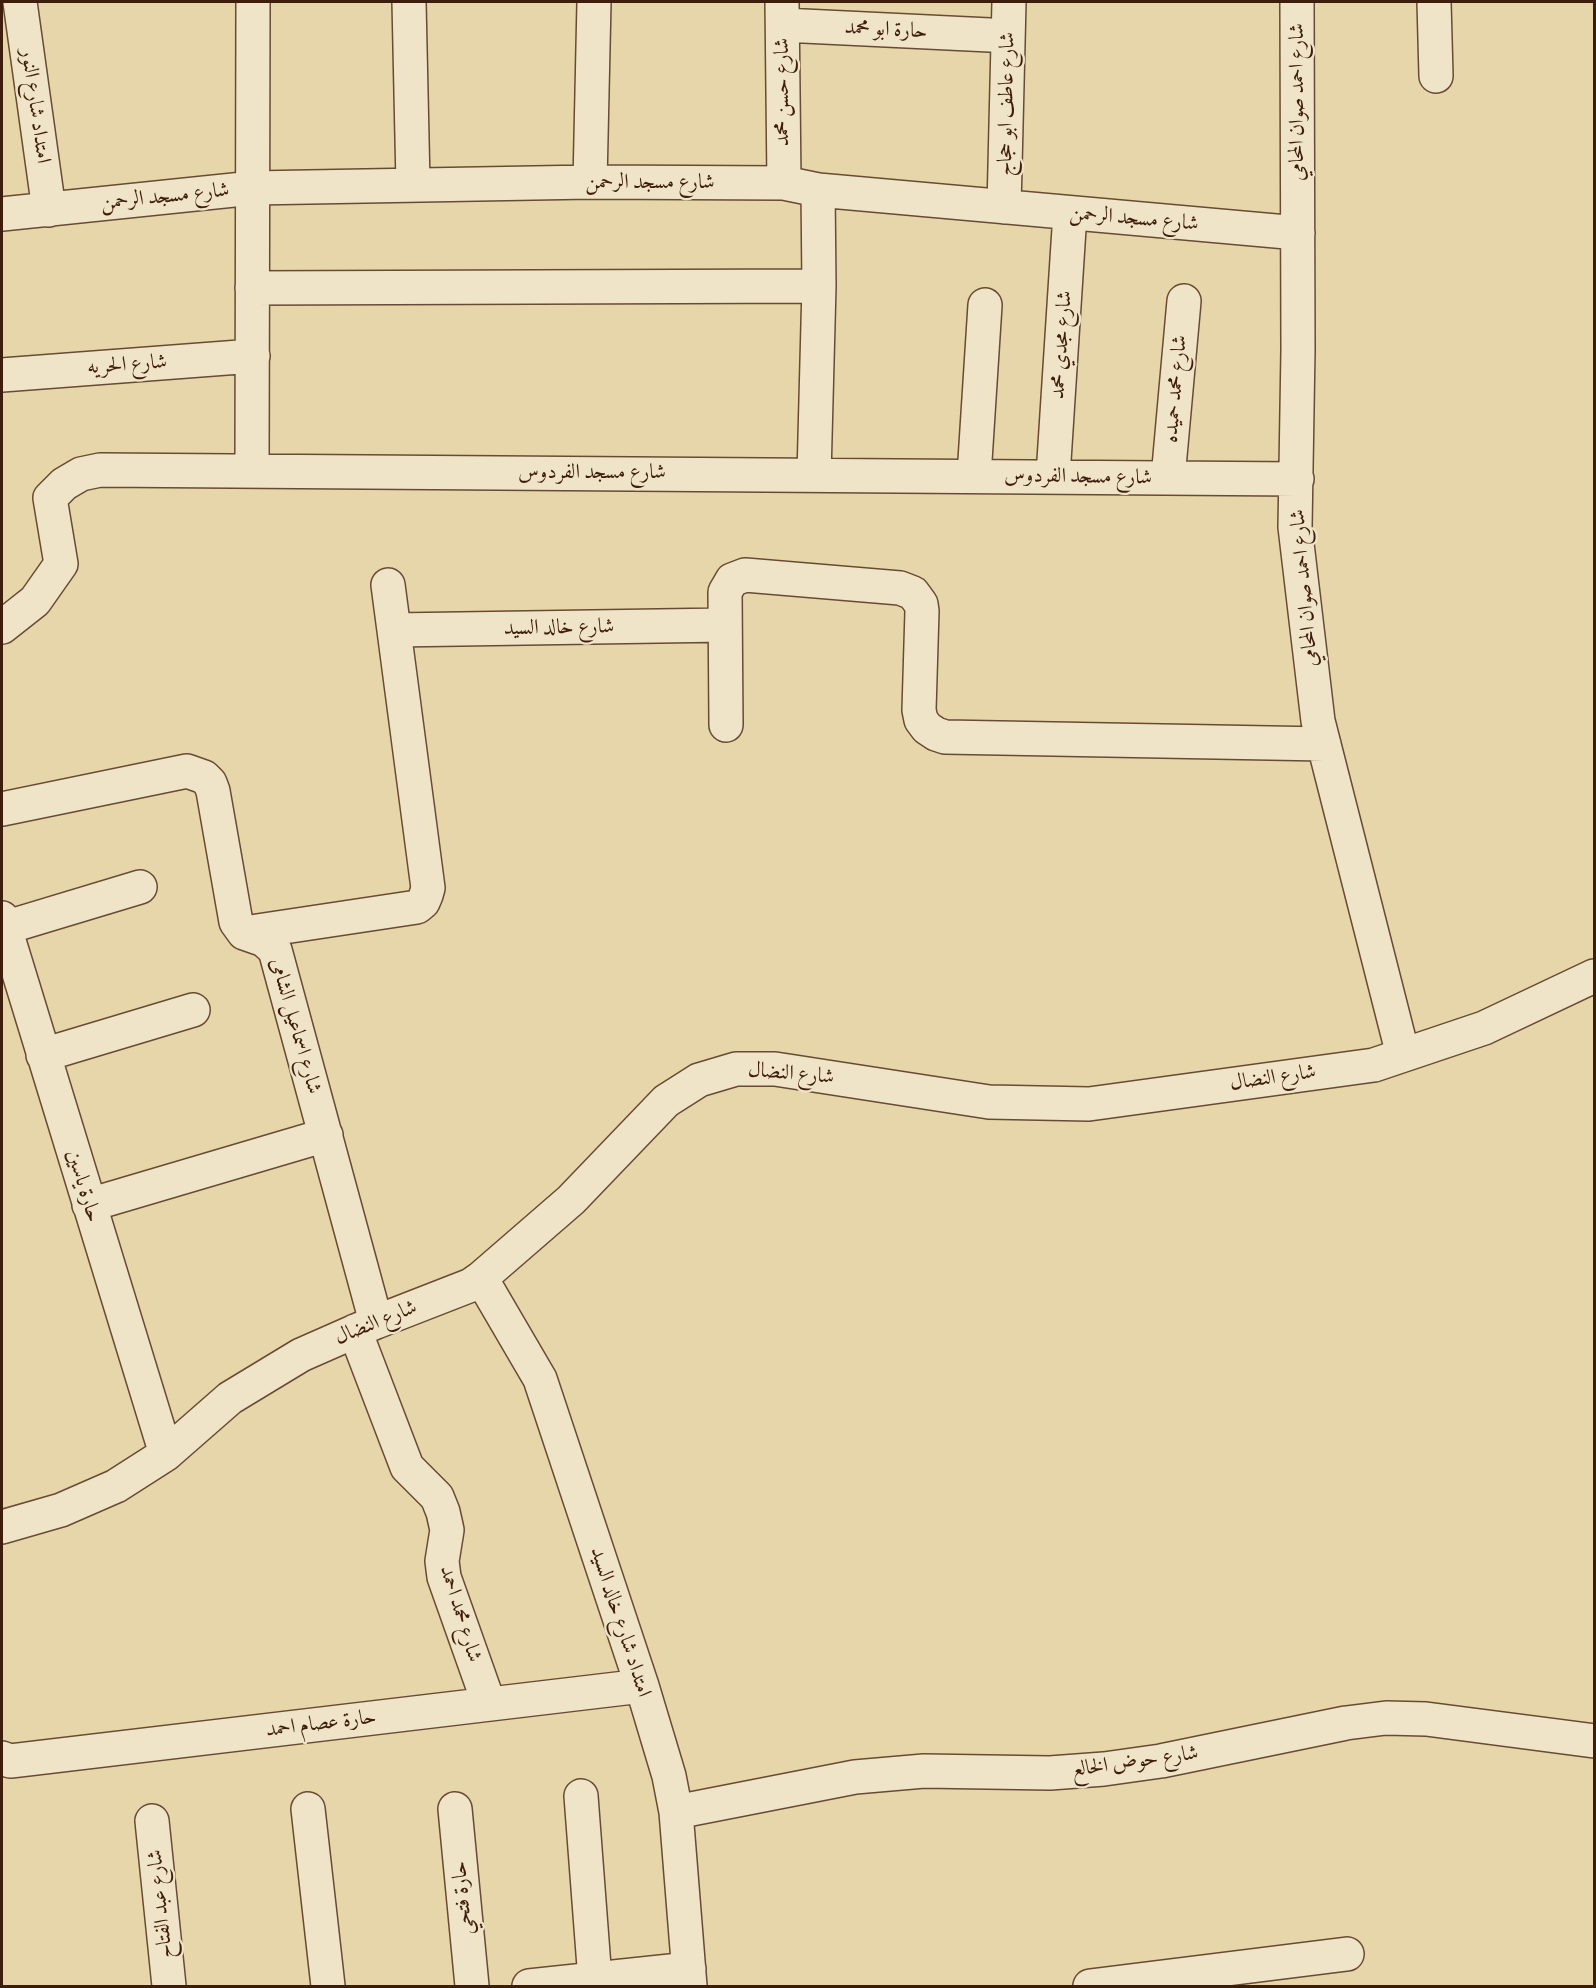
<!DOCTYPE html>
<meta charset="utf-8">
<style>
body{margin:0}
#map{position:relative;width:1596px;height:1988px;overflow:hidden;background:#e6d6a9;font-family:Alegreya,serif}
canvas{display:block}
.frame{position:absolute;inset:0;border:3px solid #3e1d0d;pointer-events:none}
</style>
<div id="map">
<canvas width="1596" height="1988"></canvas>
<div class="frame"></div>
</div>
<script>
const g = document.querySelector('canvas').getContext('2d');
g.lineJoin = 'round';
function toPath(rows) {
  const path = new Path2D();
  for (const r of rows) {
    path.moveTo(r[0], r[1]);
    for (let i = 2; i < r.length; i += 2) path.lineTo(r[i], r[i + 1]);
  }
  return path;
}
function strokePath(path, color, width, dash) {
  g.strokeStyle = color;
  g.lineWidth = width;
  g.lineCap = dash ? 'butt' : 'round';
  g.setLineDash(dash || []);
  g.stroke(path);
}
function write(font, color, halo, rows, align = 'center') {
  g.font = font + ' Alegreya,Amiri,serif';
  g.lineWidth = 4.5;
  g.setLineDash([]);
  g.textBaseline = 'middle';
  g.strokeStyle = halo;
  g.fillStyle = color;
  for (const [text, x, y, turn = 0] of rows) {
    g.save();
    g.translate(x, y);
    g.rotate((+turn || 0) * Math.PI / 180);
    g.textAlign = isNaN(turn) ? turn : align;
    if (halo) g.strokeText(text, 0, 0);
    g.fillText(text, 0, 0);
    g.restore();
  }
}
const minor = toPath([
 [20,2,49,210],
 [409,2,413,184],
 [782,2,784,183],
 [1297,2,1298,350,1295,527,1318,721,1403,1055],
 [1434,2,1436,76],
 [783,25,990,35],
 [590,182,594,2],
 [1004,207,1009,2],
 [2,214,253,188,590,182,784,183,818,190,1298,233],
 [252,288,819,286],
 [2,375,253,356],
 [252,470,253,2],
 [814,475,819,286,818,190],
 [974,476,985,305],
 [1053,476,1070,213],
 [1168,478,1184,301],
 [2,627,35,601,61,564,50,498,64,484,81,474,100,470,1297,479],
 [394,630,725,625],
 [726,725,725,592,732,580,745,575,900,588,913,593,921,604,922,611,919,710,921,720,927,728,936,734,945,737,1324,744],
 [2,809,187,771,204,777,210,783,213,791,236,922,244,933,264,940,275,950,376,1322],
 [2,918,166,1454],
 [4,928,140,887],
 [244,933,417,907,423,902,426,895,428,888,388,585],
 [43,1055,193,1010],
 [89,1205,326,1135],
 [481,1278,540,1379,642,1686,669,1776,676,1812,690,1986],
 [355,1331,407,1467,437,1497,443,1512,447,1530,442,1561,444,1577,489,1704],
 [2,1527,61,1510,116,1486,166,1454,230,1398,301,1355,376,1322,471,1285,481,1278,571,1200,666,1101,699,1080,736,1069,775,1069,989,1102,1089,1104,1374,1065,1484,1028,1594,976],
 [2,1758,10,1761,19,1760,642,1686],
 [581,1796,595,1980],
 [308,1809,328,1986],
 [455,1809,472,1986],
 [676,1812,855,1777,924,1771,1050,1773,1104,1769,1161,1761,1346,1723,1386,1718,1426,1719,1594,1741],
 [152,1821,169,1986],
 [529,1986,689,1969],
 [1090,1986,1347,1954]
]);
strokePath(minor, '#684b34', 36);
strokePath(minor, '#efe4c7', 33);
write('21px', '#3e1d0d', '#efe4c7', [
 ["حارة ابو محمد",886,30,3],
 ["شارع حسن محمد",783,92,-90],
 ["شارع احمد صوان المحامي",1298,102,-90],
 ["شارع عاطف ابو حجاج",1007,104,-89],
 ["امتداد شارع النور",35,106,82],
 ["شارع مسجد الرحمن",650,183],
 ["شارع مسجد الرحمن",165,197,-6],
 ["شارع مسجد الرحمن",1134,219,5],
 ["شارع مجدي محمد",1062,345,-86],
 ["شارع الحريه",127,365,-4],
 ["شارع محمد حميده",1176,389,-85],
 ["شارع مسجد الفردوس",592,473],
 ["شارع مسجد الفردوس",1078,477,1],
 ["شارع احمد صوان المحامي",1305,588,-95],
 ["شارع خالد السيد",559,628,-1],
 ["شارع اسماعيل الشامى",295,1026,74],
 ["شارع النضال",791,1074,5],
 ["شارع النضال",1273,1078,-8],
 ["حارة ياسين",83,1186,73],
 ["شارع النضال",376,1323,-22],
 ["شارع محمد احمد",460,1614,73],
 ["امتداد شارع خالد السيد",620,1622,72],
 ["حارة عصام احمد",321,1724,-7],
 ["شارع حوض الخالع",1135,1762,-8],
 ["حارة فتحي",463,1898,-95],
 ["شارع عبد الفتاح",161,1904,-96]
]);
</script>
